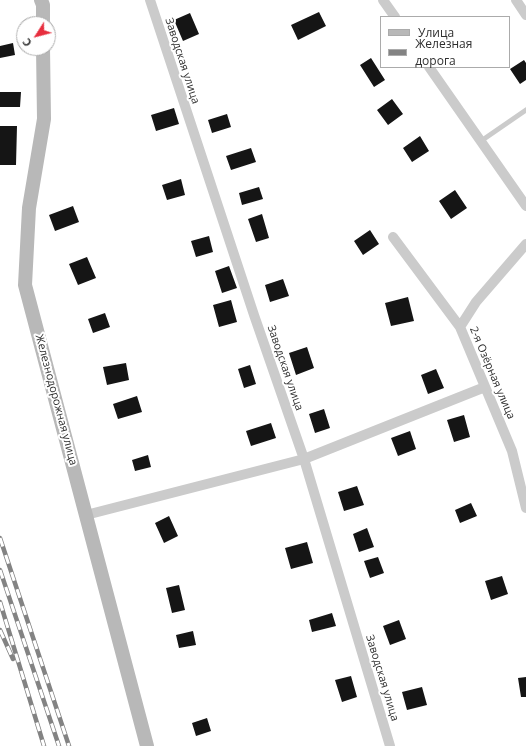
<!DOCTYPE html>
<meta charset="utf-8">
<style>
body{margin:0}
#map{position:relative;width:526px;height:746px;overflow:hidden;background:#fff;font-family:"Open Sans",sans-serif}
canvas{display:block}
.legend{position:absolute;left:380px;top:16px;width:130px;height:52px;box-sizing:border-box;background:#fff;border:1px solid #ababab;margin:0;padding:5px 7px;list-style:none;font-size:12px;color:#2e2e2e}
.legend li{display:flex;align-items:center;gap:8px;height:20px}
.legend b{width:20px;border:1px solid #ababab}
.north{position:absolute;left:16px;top:16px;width:40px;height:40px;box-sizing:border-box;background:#fff;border:1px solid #ababab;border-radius:50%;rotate:234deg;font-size:11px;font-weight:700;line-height:16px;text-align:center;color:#2e2e2e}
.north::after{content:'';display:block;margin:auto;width:14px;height:18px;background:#e72e3e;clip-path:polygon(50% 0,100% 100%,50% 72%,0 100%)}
</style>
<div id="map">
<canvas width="526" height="746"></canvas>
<ul class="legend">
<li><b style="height:5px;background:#b8b8b8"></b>Улица</li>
<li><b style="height:5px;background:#838383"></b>Железная дорога</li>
</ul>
<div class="north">С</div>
</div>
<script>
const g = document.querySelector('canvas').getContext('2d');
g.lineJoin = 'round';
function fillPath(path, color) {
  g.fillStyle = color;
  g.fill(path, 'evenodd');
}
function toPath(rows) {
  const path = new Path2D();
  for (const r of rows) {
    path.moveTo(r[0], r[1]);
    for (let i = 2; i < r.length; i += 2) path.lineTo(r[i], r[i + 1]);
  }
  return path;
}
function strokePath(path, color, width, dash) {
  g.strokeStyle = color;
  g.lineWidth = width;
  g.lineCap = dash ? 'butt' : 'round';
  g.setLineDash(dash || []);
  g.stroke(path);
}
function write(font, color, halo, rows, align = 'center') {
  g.font = font + ' "Open Sans",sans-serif';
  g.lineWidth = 4;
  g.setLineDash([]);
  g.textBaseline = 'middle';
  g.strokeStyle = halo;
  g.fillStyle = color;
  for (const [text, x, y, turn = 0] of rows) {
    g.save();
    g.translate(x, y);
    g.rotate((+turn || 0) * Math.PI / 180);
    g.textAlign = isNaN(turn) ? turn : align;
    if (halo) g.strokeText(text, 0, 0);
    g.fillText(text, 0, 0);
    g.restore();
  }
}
fillPath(toPath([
 [319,12,326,26,298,40,291,25],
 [190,13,199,34,183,41,174,20],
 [13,43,15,55,0,58,0,46],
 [371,58,385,80,374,87,360,65],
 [524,60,526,63,526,80,520,84,510,69],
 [0,92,21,92,20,107,0,107],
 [392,99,403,114,388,125,377,110],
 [174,108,179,124,156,131,151,115],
 [227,114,231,127,212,133,208,120],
 [0,126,17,126,16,165,0,165],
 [420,136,429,151,412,162,403,148],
 [251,148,256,162,231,170,226,156],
 [181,179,185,195,167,200,162,185],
 [259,187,263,199,242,205,239,193],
 [455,190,467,208,451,219,439,201],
 [73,206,79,222,55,231,49,215],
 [262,214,269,238,256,242,248,219],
 [370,230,379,244,363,255,354,241],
 [209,236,213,252,196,257,191,241],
 [87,257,96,278,78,285,69,264],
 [229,266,237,288,222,293,215,271],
 [283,279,289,296,270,302,265,285],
 [408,297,414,321,391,326,385,303],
 [231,300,237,322,219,327,213,305],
 [105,313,110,327,93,333,88,319],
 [307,347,314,368,296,375,289,353],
 [126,363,129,380,107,385,103,367],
 [250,365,256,384,244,388,238,369],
 [436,369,444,388,428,394,421,375],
 [137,396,142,412,118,419,113,404],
 [324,409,330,428,315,433,309,414],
 [464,415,470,437,454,442,447,420],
 [271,423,276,438,251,446,246,431],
 [410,431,416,449,398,456,391,438],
 [148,455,151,467,135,471,132,460],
 [357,486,364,505,344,511,338,492],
 [471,503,477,516,460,523,455,510],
 [169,516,178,536,164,543,155,523],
 [367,528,374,547,359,552,353,534],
 [307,542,313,563,291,569,285,548],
 [378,557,384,573,370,578,364,561],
 [502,576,508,594,491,600,485,581],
 [179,585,185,610,172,613,166,588],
 [332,613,336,626,312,632,309,620],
 [399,620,406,639,390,645,383,626],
 [193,631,196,645,179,648,176,635],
 [351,676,357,697,342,702,335,680],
 [526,677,526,697,521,697,518,678],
 [422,687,427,705,407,710,402,692],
 [207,718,211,731,196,736,192,723]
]), '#151515');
strokePath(toPath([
 [481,141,526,110]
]), '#cbcbcb', 5);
strokePath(toPath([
 [150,0,254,315,304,459,390,746],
 [383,0,395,17],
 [516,0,526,15],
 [429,67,526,206],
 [393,237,460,327],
 [526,244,476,302,460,327,512,451,526,508],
 [86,515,304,459,485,387]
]), '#cbcbcb', 10);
strokePath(toPath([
 [41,0,43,5,43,24],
 [43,48,44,119,29,208,25,285,147,746]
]), '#b8b8b8', 14);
const rail = toPath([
 [0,538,69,746],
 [0,570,59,746],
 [0,602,44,746],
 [0,630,13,659]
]);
strokePath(rail, '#838383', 4.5);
strokePath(rail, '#fff', 3, [9]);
write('11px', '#2e2e2e', '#fff', [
 ["Заводская улица",182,61,72],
 ["Заводская улица",285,368,71],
 ["2-я Озёрная улица",492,373,67],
 ["Железнодорожная улица",56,400,75],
 ["Заводская улица",382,678,73]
]);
</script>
